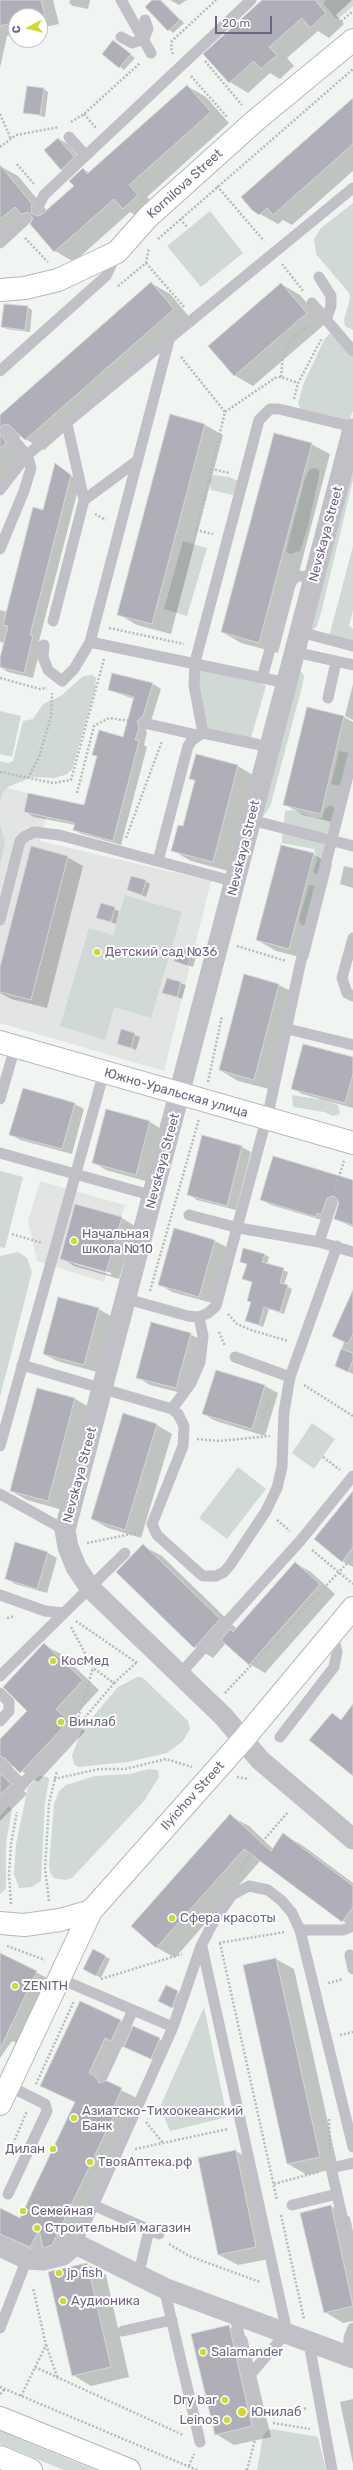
<!DOCTYPE html>
<meta charset="utf-8">
<style>
body{margin:0}
#map{position:relative;width:353px;height:2470px;overflow:hidden;background:#f1f5f1;font-family:Rubik,sans-serif}
canvas{display:block}
.north{position:absolute;left:8px;top:8px;width:40px;height:40px;box-sizing:border-box;background:#fff;border:1px solid #c5c1cd;border-radius:50%;rotate:263deg;font-size:11px;font-weight:700;line-height:16px;text-align:center;color:#6d6581}
.north::after{content:'';display:block;margin:auto;width:14px;height:18px;background:#cedb2b;clip-path:polygon(50% 0,100% 100%,50% 72%,0 100%)}
.scale{position:absolute;left:215px;top:16px;width:57px;height:18px;box-sizing:border-box;border:2px solid #6d6581;border-top:0;padding-left:5px;font-size:12px;line-height:14px;white-space:nowrap;color:#6d6581;-webkit-text-stroke:3px #fff;paint-order:stroke}
</style>
<div id="map">
<canvas width="353" height="2470"></canvas>
<div class="north">С</div>
<div class="scale">20 m</div>
</div>
<script>
const g = document.querySelector('canvas').getContext('2d');
g.lineJoin = 'round';
function fillPath(path, color) {
  g.fillStyle = color;
  g.fill(path, 'evenodd');
}
function toPath(rows) {
  const path = new Path2D();
  for (const r of rows) {
    path.moveTo(r[0], r[1]);
    for (let i = 2; i < r.length; i += 2) path.lineTo(r[i], r[i + 1]);
  }
  return path;
}
function strokePath(path, color, width, dash) {
  g.strokeStyle = color;
  g.lineWidth = width;
  g.lineCap = dash ? 'butt' : 'round';
  g.setLineDash(dash || []);
  g.stroke(path);
}
function write(font, color, halo, rows, align = 'center') {
  g.font = font + ' Rubik,sans-serif';
  g.lineWidth = 4;
  g.setLineDash([]);
  g.textBaseline = 'middle';
  g.strokeStyle = halo;
  g.fillStyle = color;
  for (const [text, x, y, turn = 0] of rows) {
    g.save();
    g.translate(x, y);
    g.rotate((+turn || 0) * Math.PI / 180);
    g.textAlign = isNaN(turn) ? turn : align;
    if (halo) g.strokeText(text, 0, 0);
    g.fillText(text, 0, 0);
    g.restore();
  }
}
fillPath(toPath([
 [0,786,28,793,24,813,46,817,40,841,211,881,164,1071,0,1023],
 [40,1181,125,1205,104,1282,37,1261,28,1221]
]), '#e3e5e4');
fillPath(toPath([
 [326,0,353,0,353,6,338,19,335,18,323,3],
 [353,203,353,330,345,326,344,320,350,299,349,293,316,254,314,239,321,228],
 [210,211,243,253,201,287,167,246],
 [330,333,353,355,353,411,348,423,301,410,298,403,303,385,324,340],
 [353,439,353,480,322,609,317,626,310,632],
 [315,468,319,470,319,476,308,526,300,551,290,554,286,551,305,479,310,469],
 [213,475,229,477,238,481,233,495,211,490,210,482],
 [183,541,207,548,187,616,164,609],
 [353,546,353,610,349,626,353,629,353,643,329,637],
 [201,667,254,679,266,686,250,741,219,734,205,727,197,684],
 [298,668,304,675,303,683,270,807,261,819],
 [92,675,96,678,95,689,72,770,65,775,54,778,32,777,8,787,3,792,0,801,0,761,8,763,13,761,23,721,33,719,43,704,61,696,83,676],
 [0,711,21,716,12,757,0,754],
 [339,751,349,753,341,786,331,784],
 [330,805,336,809,331,829,326,834,286,824,284,822,285,811,292,810,315,818,322,818,325,809],
 [0,824,5,843,0,864],
 [287,832,319,841,326,846,321,871,317,875,313,872,317,859,314,849,282,843,282,834],
 [309,885,314,885,315,890,305,925,301,925,299,920],
 [125,895,182,912,151,1018,114,1007,105,1040,60,1026,89,928,113,935],
 [292,1095,324,1100,338,1105,340,1114,333,1116,324,1112,293,1107],
 [0,1171,23,1177,5,1248,0,1247],
 [18,1252,27,1258,32,1272,0,1397,0,1256],
 [312,1423,335,1439,314,1469,292,1453],
 [238,1467,266,1489,227,1539,199,1518],
 [137,1677,142,1677,188,1721,190,1729,183,1741,167,1753,128,1762,78,1767,74,1764,72,1756,81,1731,118,1687],
 [149,1769,158,1770,159,1777,144,1801,72,1878,65,1880,54,1878,50,1872,49,1866,54,1804,59,1791,66,1785,95,1776,130,1774],
 [39,1776,48,1777,49,1780,45,1802,41,1881,32,1887,19,1888,14,1874,16,1844,28,1787],
 [9,1806,12,1810,6,1843,6,1889,0,1894,0,1816],
 [204,2007,227,2117,170,2131,160,2107],
 [272,2429,318,2437,326,2470,257,2470,263,2436,268,2430],
 [0,2431,95,2470,64,2470,0,2444]
]), '#d0d9d5');
fillPath(toPath([
 [0,0,53,0,59,24,40,28,40,16,16,16,16,34,7,36,0,68],
 [70,0,90,0,88,9,73,6,69,3],
 [154,0,161,0,184,23,173,33,146,7],
 [170,0,187,0,179,5],
 [265,0,352,0,336,15,344,24,329,38,318,31,287,58,294,66,280,79,270,73,248,93,230,82,205,54],
 [113,41,135,58,124,70,103,54],
 [187,86,206,97,229,123,147,197,156,206,142,219,130,212,74,262,55,251,32,224,32,219,3,243,0,241,0,166,18,176,47,211,75,186,83,169,90,173],
 [44,89,48,92,45,117,24,112],
 [353,100,353,171,292,225,283,220,278,224,260,214],
 [59,139,68,144,83,163,70,174,61,169],
 [151,283,170,294,192,320,44,450,20,436,18,444,24,453,0,483,0,417],
 [281,284,300,295,325,324,253,386,234,375],
 [27,307,32,310,30,332,7,329,2,326],
 [205,425,223,435,171,634,137,625,118,614],
 [311,444,330,454,278,653,241,643,222,632],
 [56,465,80,482,39,641,42,642,33,678,8,672,0,667,5,643,0,642,0,610,7,612,43,511],
 [113,674,153,684,161,689,151,721,145,726,147,733,144,745,147,747,121,845,82,834,74,830,75,825,34,817,25,812,85,807,98,757,94,755,124,738,134,699,109,690],
 [353,684,353,720,345,716],
 [307,708,344,717,353,722,353,768,340,824,303,815,284,804],
 [197,756,238,766,256,777,232,872,191,861,172,850,184,827,196,782,191,779],
 [313,854,332,865,308,959,276,951,257,940],
 [67,857,83,866,47,1008,11,999,0,993,0,971],
 [344,866,353,868,353,888,340,884],
 [145,881,150,884,146,897,128,890],
 [101,904,119,911,116,924,97,917],
 [178,948,197,954,193,967,175,961],
 [245,976,279,985,298,995,273,1090,238,1081,220,1070],
 [168,979,186,985,182,999,164,992],
 [122,1030,140,1037,136,1050,118,1043],
 [353,1059,353,1108,302,1094,292,1088],
 [23,1089,75,1104,84,1109,72,1154,20,1140,10,1134],
 [107,1111,150,1122,163,1130,149,1182,106,1170,93,1162],
 [203,1136,242,1147,251,1152,236,1210,197,1200,188,1194],
 [353,1182,353,1227,335,1219,340,1202,336,1203,325,1221,271,1205,262,1200],
 [122,1218,135,1226,119,1279,74,1266,61,1258],
 [74,1262,111,1273,111,1275,74,1264],
 [175,1230,215,1241,228,1248,212,1303,172,1292,159,1284],
 [264,1254,269,1257,267,1264,288,1272,284,1285,292,1289,284,1314,269,1309,263,1327,246,1320,252,1303,248,1300,253,1283,244,1279,248,1264,241,1261],
 [353,1295,353,1374,336,1366,344,1342],
 [99,1309,112,1317,97,1372,57,1361,44,1354],
 [190,1334,203,1341,189,1395,150,1385,137,1377],
 [216,1371,265,1386,278,1393,265,1436,216,1421,203,1414],
 [74,1398,90,1408,63,1510,27,1500,11,1491],
 [124,1415,157,1425,172,1434,141,1538,108,1528,92,1519],
 [353,1492,353,1567,342,1561],
 [143,1546,162,1556,237,1629,295,1563,311,1572,335,1594,265,1673,250,1664,226,1643,213,1658,195,1647],
 [48,1553,57,1558,47,1593,15,1584,6,1578],
 [44,1645,61,1654,99,1690,72,1719,85,1731,38,1782,14,1766,11,1768,11,1778,27,1794,0,1821,0,1740,28,1711],
 [230,1816,249,1826,273,1849,284,1835,302,1845,353,1883,353,1928,261,1860,175,1958,156,1947],
 [0,1954,51,1980,21,2045,12,2041,0,2058],
 [106,1957,110,1959,101,1978,89,1971],
 [276,1959,294,1969,338,2168,307,2175,288,2164],
 [167,1986,182,1995,177,2009,163,2003],
 [120,2021,164,2042,156,2061,121,2046,104,2082,137,2098,67,2254,46,2255,0,2236,0,2209,20,2219,76,2103,42,2085],
 [236,2151,254,2162,274,2258,238,2265,219,2255],
 [331,2206,350,2217,353,2231,353,2321,343,2323,325,2312],
 [87,2264,106,2275,129,2377,91,2386,73,2375],
 [228,2326,247,2337,271,2437,234,2445,216,2434],
 [353,2399,353,2464,340,2402]
]), '#0003');
const building = toPath([
 [0,0,41,0,45,16,16,16,16,22,0,26,0,0],
 [152,0,160,0,180,20,168,31,145,7,152,0],
 [262,0,315,0,326,13,310,28,302,18,269,47,277,55,261,69,254,61,229,83,203,54,262,0],
 [113,40,131,54,119,68,102,54,113,40],
 [187,85,211,112,129,185,138,195,123,209,114,199,54,252,30,224,33,218,28,212,21,214,15,207,0,219,0,165,32,204,31,213,37,216,41,215,74,186,69,181,83,168,87,174,187,85],
 [27,86,44,88,40,115,23,113,27,86],
 [353,98,353,144,273,215,267,208,259,215,252,210,241,197,353,98],
 [58,138,74,157,61,170,44,150,58,138],
 [151,282,174,309,25,440,9,425,4,424,0,428,0,415,151,282],
 [281,283,307,313,234,376,208,346,281,283],
 [4,304,28,306,25,330,1,327,4,304],
 [170,414,205,424,152,624,117,615,170,414],
 [274,433,312,443,259,643,221,632,274,433],
 [0,434,6,442,0,449,0,434],
 [55,463,71,475,30,635,33,636,24,673,0,667,0,658,8,626,3,625,33,507,43,510,55,463],
 [112,673,153,683,143,716,137,721,139,728,135,740,139,741,113,841,73,830,75,823,24,812,28,793,84,805,97,756,92,755,99,730,123,737,134,697,108,690,112,673],
 [307,707,344,716,321,814,283,805,307,707],
 [196,754,238,765,213,862,171,851,178,825,183,826,195,780,189,779,196,754],
 [281,845,314,853,289,949,256,940,281,845],
 [31,846,68,856,31,1000,0,992,0,967,31,846],
 [131,876,146,880,142,895,127,890,131,876],
 [101,903,115,907,111,922,96,918,101,903],
 [178,947,192,951,188,966,174,961,178,947],
 [244,974,279,984,254,1080,219,1070,244,974],
 [167,978,181,982,177,997,162,993,167,978],
 [121,1029,135,1033,131,1048,117,1044,121,1029],
 [303,1044,353,1057,353,1074,345,1103,291,1089,303,1044],
 [23,1088,75,1103,62,1149,9,1135,23,1088],
 [106,1109,150,1121,136,1175,92,1163,106,1109],
 [202,1135,242,1146,227,1206,187,1195,202,1135],
 [273,1156,353,1180,353,1225,334,1219,339,1202,334,1196,327,1198,321,1215,317,1213,316,1217,260,1200,273,1156],
 [75,1204,122,1217,106,1272,60,1259,75,1204],
 [174,1228,215,1240,199,1297,158,1285,174,1228],
 [243,1248,265,1254,262,1262,284,1268,280,1283,288,1285,280,1312,264,1307,259,1325,245,1321,251,1302,247,1301,252,1282,242,1279,247,1264,240,1262,243,1248],
 [353,1290,353,1334,348,1344,332,1336,353,1290],
 [58,1297,99,1308,84,1365,43,1354,58,1297],
 [151,1322,191,1333,176,1388,136,1378,151,1322],
 [341,1349,353,1353,353,1360,348,1372,335,1366,341,1349],
 [216,1370,265,1385,252,1429,202,1414,216,1370],
 [37,1388,75,1398,48,1501,10,1491,37,1388],
 [123,1413,157,1424,125,1530,91,1519,123,1413],
 [353,1491,353,1547,342,1562,314,1539,353,1491],
 [15,1542,48,1552,37,1589,5,1579,15,1542],
 [143,1544,220,1619,194,1648,116,1572,143,1544],
 [295,1562,320,1584,249,1665,221,1640,230,1629,233,1632,295,1562],
 [44,1643,83,1680,56,1709,69,1721,20,1773,5,1758,0,1756,0,1739,27,1711,3,1687,44,1643],
 [353,1704,353,1776,309,1740,332,1713,341,1720,353,1704],
 [0,1773,11,1784,0,1795,0,1773],
 [230,1814,271,1851,283,1833,353,1886,353,1907,342,1922,244,1849,156,1948,131,1926,230,1814],
 [93,1949,106,1956,96,1976,83,1969,93,1949],
 [0,1953,37,1971,0,2049,0,1953],
 [276,1958,320,2157,287,2164,243,1965,276,1958],
 [166,1985,178,1991,172,2008,158,2001,166,1985],
 [80,2001,121,2020,111,2041,105,2038,89,2073,95,2076,99,2083,107,2081,122,2088,111,2113,114,2115,52,2245,43,2248,39,2230,30,2247,0,2234,0,2208,20,2218,75,2102,40,2086,80,2001],
 [133,2026,160,2038,151,2059,124,2047,133,2026],
 [236,2150,256,2247,218,2255,198,2158,236,2150],
 [331,2205,353,2306,324,2313,300,2213,331,2205],
 [87,2263,111,2367,72,2376,48,2272,87,2263],
 [229,2325,252,2426,215,2435,191,2334,229,2325]
]);
fillPath(building, '#b0aeb9');
strokePath(building, '#d4d6d4', 1);
const secondary = toPath([
 [0,290,25,288,58,280,117,252,148,217,256,120,353,40],
 [0,1042,353,1143],
 [0,1923,24,1925,60,1920,91,1911],
 [0,2104,91,1911,242,1741,353,1608]
]);
const highway = toPath([
 [0,2418,129,2470],
 [0,2457,31,2470]
]);
strokePath(secondary, '#b7b5bd', 24);
strokePath(highway, '#b5b3b9', 24);
strokePath(toPath([
 [338,24,353,11],
 [173,54,171,48,172,41,216,0],
 [205,61,242,105],
 [191,76,228,118],
 [0,114,11,139],
 [84,114,96,128],
 [71,122,84,114,140,63],
 [0,147,16,135,59,127],
 [17,164,34,184],
 [217,186,264,241],
 [180,219,188,228],
 [25,238,48,262],
 [158,239,353,69],
 [146,263,185,308],
 [282,264,304,292],
 [118,286,146,263,149,248],
 [181,357,225,412],
 [281,377,283,355,291,340,310,324],
 [294,399,298,383,322,338],
 [211,469,230,473],
 [95,514,106,520],
 [196,530,213,534],
 [193,544,225,412,275,378,281,377,298,383],
 [109,628,184,644],
 [0,678,40,689,47,688],
 [0,772,53,783,71,780,104,659],
 [28,778,39,757,51,716,52,693],
 [77,793,94,726,109,718,130,721],
 [126,838,162,741],
 [237,946,286,961],
 [208,1082,222,1016],
 [335,1189,344,1161],
 [12,1234,42,1243],
 [150,1291,199,1119],
 [228,1314,237,1324,251,1330,288,1341],
 [219,1332,225,1346],
 [304,1385,353,1416],
 [263,1418,270,1396],
 [197,1439,219,1441,270,1436],
 [323,1457,340,1470],
 [277,1520,290,1531],
 [87,1543,141,1532],
 [312,1550,353,1584],
 [7,1618,15,1616],
 [76,1621,137,1663],
 [71,1627,93,1668,78,1718],
 [114,1683,136,1663],
 [225,1693,353,1557],
 [82,1721,114,1683,93,1668],
 [237,1777,249,1779],
 [54,1779,99,1769,125,1769,166,1759,192,1767],
 [240,1874,243,1864,288,1812],
 [49,1901,45,1868,49,1803,57,1771],
 [11,1904,9,1875,11,1844,17,1812],
 [219,1943,285,1932],
 [220,1943,277,2200],
 [7,1946,45,1960],
 [101,1979,182,1954],
 [328,1983,343,1979],
 [340,2035,353,2032],
 [36,2084,74,2001],
 [329,2119,330,2154],
 [146,2122,163,2143],
 [135,2149,228,2129],
 [10,2151,27,2111],
 [274,2184,318,2172],
 [281,2215,304,2319],
 [169,2244,189,2256,260,2282],
 [46,2345,58,2379],
 [35,2367,183,2435],
 [0,2387,197,2470],
 [0,2394,5,2389],
 [21,2396,46,2345,33,2288],
 [273,2417,307,2408],
 [273,2423,310,2429],
 [189,2466,194,2454],
 [247,2470,256,2436]
]), '#b9b8bd', 2.5, [2, 2]);
strokePath(toPath([
 [121,0,151,53],
 [121,37,132,43,144,39,148,29,145,20],
 [69,137,85,155],
 [37,209,44,195,251,0],
 [0,243,26,219],
 [319,277,331,296,331,306,326,320],
 [312,303,353,351],
 [0,371,106,276,116,255],
 [67,424,84,500],
 [0,490,27,455,353,188],
 [0,549,24,491,31,468,27,455,6,431],
 [53,621,84,500,137,461],
 [300,632,353,646],
 [90,642,287,683],
 [44,645,43,657,48,670,62,681,74,669,90,642,169,340],
 [295,652,353,665],
 [262,678,287,588,296,576,315,577],
 [328,698,336,662],
 [144,723,197,735],
 [203,733,194,685,195,662,259,420,270,409,279,409,353,427],
 [251,820,353,846],
 [158,861,188,746,192,740,203,733,270,747],
 [0,920,20,841,24,837,34,832,59,835,236,882],
 [353,938,342,978,347,993,353,996],
 [288,1029,353,1045],
 [0,1099,15,1047],
 [0,1153,154,1196],
 [189,1215,239,1228,319,1242,353,1252],
 [319,1242,332,1203],
 [127,1299,188,1316,199,1317,208,1313,216,1306,270,1105,300,965,353,756],
 [235,1357,290,1377],
 [22,1365,172,1409,178,1414,184,1426,183,1446,152,1524,157,1535,197,1571,203,1576,216,1576,224,1572,230,1565,266,1511,277,1488,282,1467,284,1412,290,1377,337,1246],
 [172,1409,191,1383,200,1362,203,1336,199,1317],
 [0,1446,104,1072],
 [0,1494,65,1530],
 [0,1595,45,1611,64,1613],
 [180,1674,301,1540,353,1476],
 [0,1676,125,1553],
 [0,1693,9,1702,9,1711,0,1721],
 [280,1737,334,1667,337,1652,332,1632],
 [0,1763,22,1785],
 [0,1807,73,1732],
 [300,1930,343,1930,353,1926],
 [202,1947,287,2332,249,2376],
 [350,1955,353,1969],
 [58,1978,173,2027],
 [102,2077,133,2010],
 [353,2163,331,2168,353,2264],
 [8,2194,47,2111,45,2104,9,2086],
 [93,2205,159,2234],
 [292,2205,337,2194],
 [76,2244,173,2027,201,1946,215,1919,232,1895,249,1886,268,1890,282,1901,292,1913,300,1930,353,2147],
 [136,2274,141,2264,149,2230],
 [164,2288,200,2442],
 [234,2313,259,2421],
 [0,2328,27,2259],
 [123,2331,172,2320],
 [309,2343,332,2470],
 [348,2356,349,2338,353,2328]
]), '#c2c0c7', 11);
strokePath(toPath([
 [353,429,65,1530,68,1547,76,1567,90,1588,224,1717,260,1760,353,1839],
 [0,2246,27,2259,43,2260,63,2255,76,2244,164,2288,353,2358]
]), '#c2c0c7', 21);
strokePath(secondary, '#fff', 22);
strokePath(highway, '#fff', 22);
for (const [x, y, r, color] of [
 [97,952,4,"#cedb2b"],
 [74,1241,4,"#cedb2b"],
 [53,1661,4,"#cedb2b"],
 [61,1722,4,"#cedb2b"],
 [172,1918,4,"#cedb2b"],
 [15,1986,4,"#cedb2b"],
 [74,2118,4,"#cedb2b"],
 [53,2149,4,"#cedb2b"],
 [90,2162,4,"#cedb2b"],
 [23,2211,4,"#cedb2b"],
 [37,2228,4,"#cedb2b"],
 [59,2273,4,"#cedb2b"],
 [63,2301,4,"#cedb2b"],
 [203,2352,4,"#cedb2b"],
 [225,2400,4,"#cedb2b"],
 [242,2412,5,"#cedb2b"],
 [227,2420,4,"#cedb2b"]
]) {
  const dot = new Path2D();
  dot.arc(x, y, r, 0, 2 * Math.PI);
  g.fillStyle = color;
  g.fill(dot);
  strokePath(dot, '#fff', 1.5);
}
write('13px', '#6d6581', '#fff', [
 ["Kornilova Street",185,184,-42],
 ["Nevskaya Street",326,534,-75],
 ["Nevskaya Street",244,848,-76],
 ["Южно-Уральская улица",176,1093,16],
 ["Nevskaya Street",163,1161,-75],
 ["Nevskaya Street",80,1475,-75],
 ["Ilyichov Street",193,1796,-48]
]);
write('13px', '#6d6581', '#fff', [
 ["Детский сад №36",105,952],
 ["Начальная",82,1234],
 ["школа №10",82,1249],
 ["КосМед",61,1661],
 ["Винлаб",69,1722],
 ["Сфера красоты",180,1918],
 ["ZENITH",23,1986],
 ["Азиатско-Тихоокеанский",82,2111],
 ["Банк",82,2126],
 ["Дилан",45,2149,"right"],
 ["ТвояАптека.рф",98,2162],
 ["Семейная",31,2211],
 ["Строительный магазин",45,2228],
 ["jp fish",67,2273],
 ["Аудионика",71,2301],
 ["Salamander",211,2352],
 ["Dry bar",217,2400,"right"],
 ["Юнилаб",251,2412],
 ["Leinos",219,2420,"right"]
], 'left');
</script>
